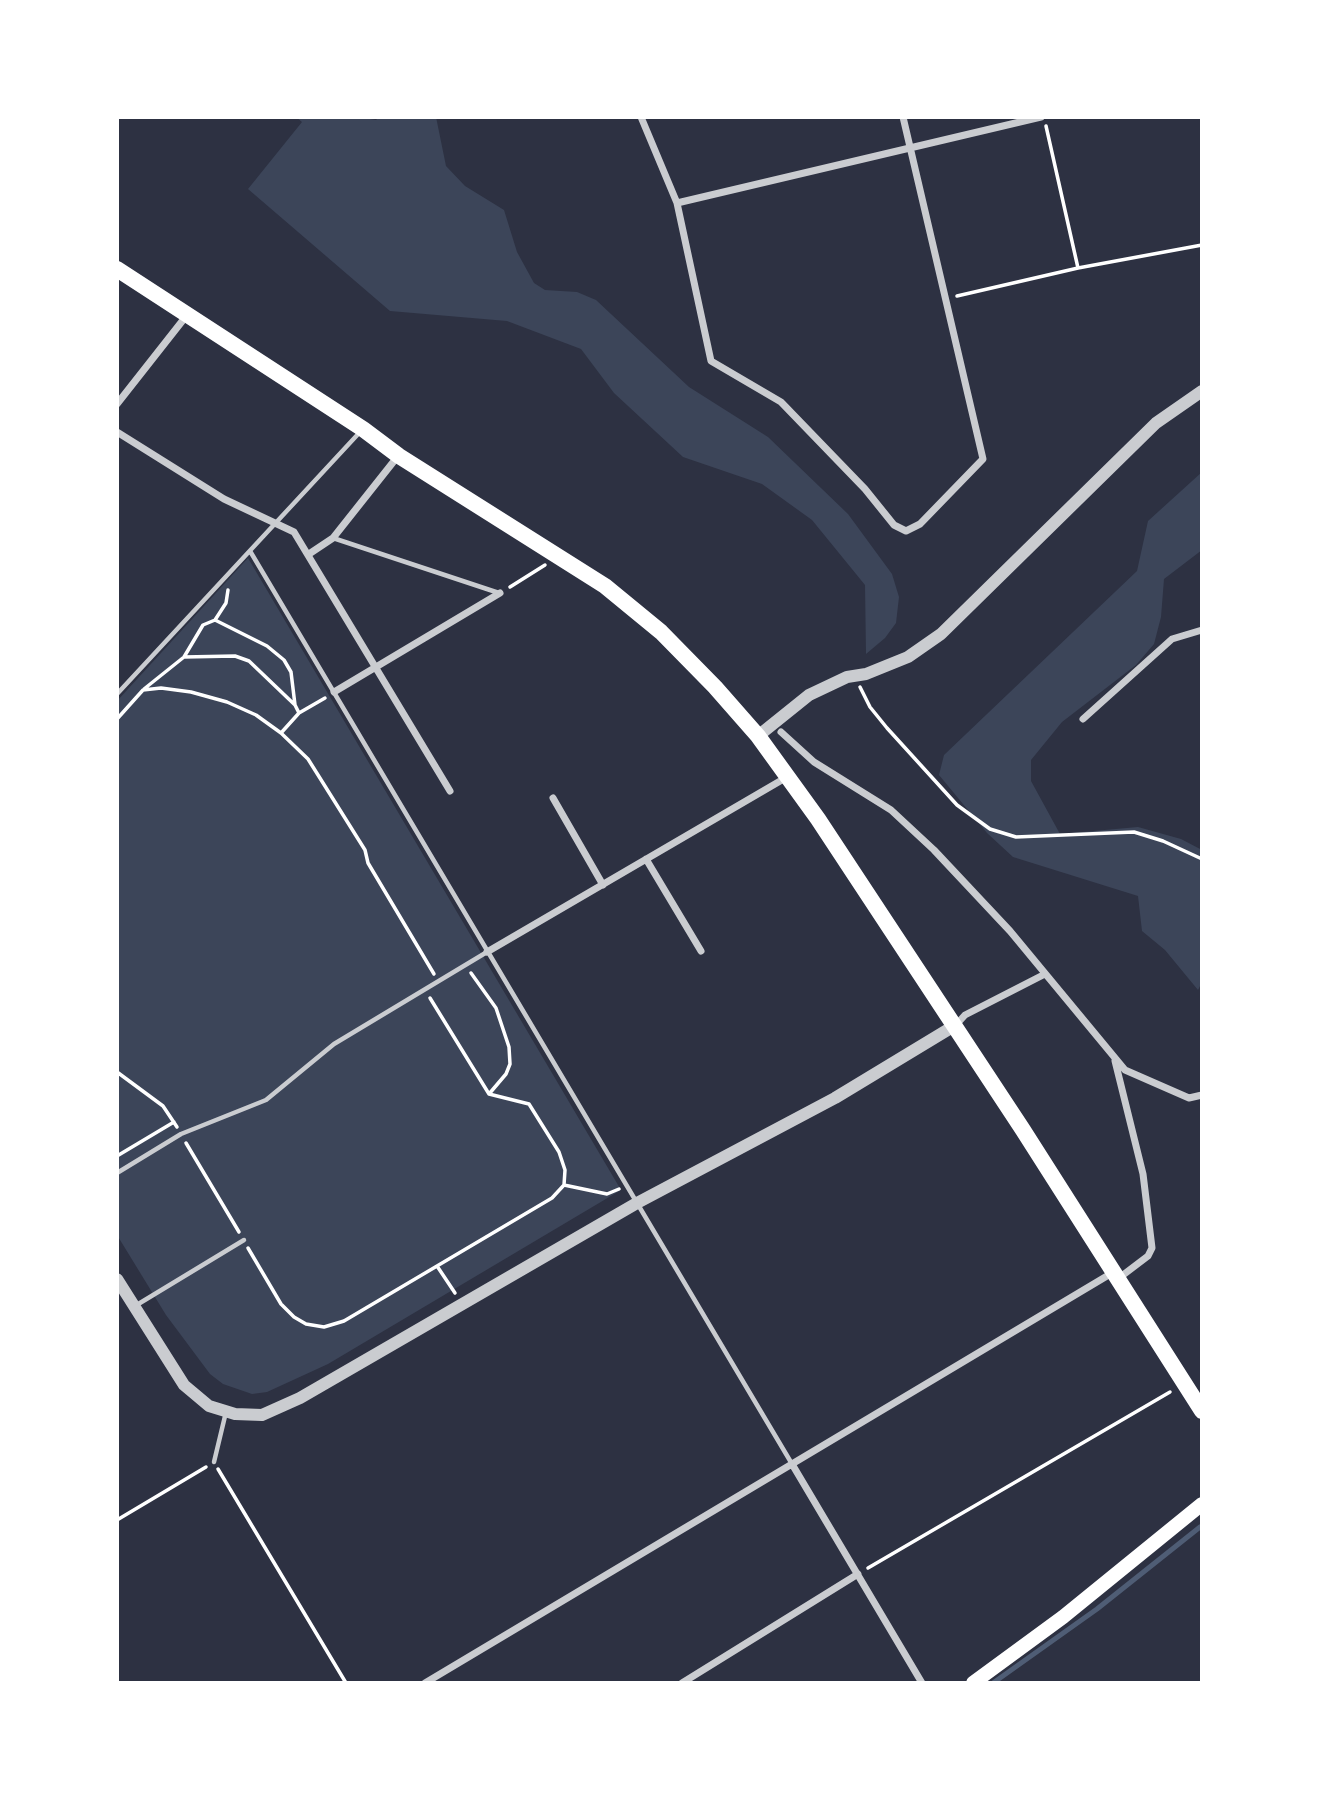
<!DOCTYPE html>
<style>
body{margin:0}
#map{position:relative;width:1319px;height:1800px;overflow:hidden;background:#2d3142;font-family:"Titillium Web",sans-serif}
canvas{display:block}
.frame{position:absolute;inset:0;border:119px solid #fff;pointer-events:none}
</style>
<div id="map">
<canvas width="1319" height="1800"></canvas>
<div class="frame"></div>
</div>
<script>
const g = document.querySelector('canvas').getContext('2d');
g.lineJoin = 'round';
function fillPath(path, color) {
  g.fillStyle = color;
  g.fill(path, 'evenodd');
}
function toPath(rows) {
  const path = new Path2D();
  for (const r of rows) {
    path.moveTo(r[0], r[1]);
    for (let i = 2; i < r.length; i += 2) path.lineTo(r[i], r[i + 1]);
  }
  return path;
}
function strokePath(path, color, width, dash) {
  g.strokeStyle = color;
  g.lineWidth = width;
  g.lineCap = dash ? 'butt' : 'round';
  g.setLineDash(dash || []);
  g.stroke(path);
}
fillPath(toPath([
 [296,117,358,117,376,120,379,117,436,117,446,166,465,186,504,210,517,252,534,283,545,290,577,292,596,300,689,387,768,437,848,514,892,574,899,597,896,623,885,638,866,654,865,585,812,520,762,484,683,457,614,393,581,349,507,321,390,311,248,189,302,122],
 [1202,472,1202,550,1164,579,1161,617,1154,644,1136,665,1062,722,1031,760,1031,781,1060,834,1138,827,1181,839,1202,850,1202,982,1198,990,1165,950,1142,931,1138,896,1013,857,987,833,939,775,944,755,1137,571,1148,521],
 [248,558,621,1190,328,1364,267,1392,252,1394,223,1384,210,1374,166,1315,117,1235,117,701]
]), '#3c4559');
strokePath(toPath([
 [993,1683,1097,1609,1200,1527]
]), '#4f5d75', 5);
strokePath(toPath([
 [1046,126,1078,268,1202,245],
 [957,296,1078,268],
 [510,587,545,565],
 [215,620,226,603,228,590],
 [184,657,235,656,249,661,295,705],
 [860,687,870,707,887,728,957,805,990,829,1016,837,1134,832,1163,841,1202,859],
 [144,689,184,657,203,625,215,620,267,646,284,660,291,672,295,705,299,713],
 [117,719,143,690,161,688,191,692,227,702,256,715,281,733,308,759,365,850,368,863,434,974],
 [281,733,299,713,325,698],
 [471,973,496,1008,509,1047,510,1064,506,1074,489,1094],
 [117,1072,163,1106,177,1127],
 [186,1143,239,1232],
 [117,1156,174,1122],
 [564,1185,607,1194,619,1189],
 [248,1248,281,1304,294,1317,306,1324,324,1327,344,1321,552,1198,564,1185,565,1170,559,1152,529,1104,489,1094,430,998],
 [437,1266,455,1293],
 [218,1469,346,1683],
 [117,1520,206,1467],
 [868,1568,1170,1392]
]), '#fff', 3.5);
strokePath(toPath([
 [333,538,499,593],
 [250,551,792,1464],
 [117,694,360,432],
 [117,1173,181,1134,266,1100,334,1044,487,952],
 [135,1306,244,1240],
 [214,1462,226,1412]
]), '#caccd0', 4.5);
strokePath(toPath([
 [641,117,677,203,711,361,781,402,865,489,894,525,906,531,920,524,983,459,903,117],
 [677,203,1041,117],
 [117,404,187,315],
 [117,432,224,499,294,532,450,791],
 [309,554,333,538,398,456],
 [334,692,500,593],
 [1083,719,1172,639,1202,630],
 [781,732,814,762,891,810,934,850,1010,931,1125,1070,1189,1098,1202,1095],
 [553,798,603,885],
 [646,859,701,951],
 [487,952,787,777],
 [955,1026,965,1015,1045,974],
 [1115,1061,1143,1174,1152,1248,1148,1256,1119,1278],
 [792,1464,922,1683],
 [425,1683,1112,1273],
 [682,1683,858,1574]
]), '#caccd0', 7);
strokePath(toPath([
 [758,736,809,695,847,677,866,674,908,657,941,634,1156,423,1202,391],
 [117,1279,184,1385,209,1406,235,1414,262,1415,300,1398,637,1203,835,1098,954,1026]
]), '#caccd0', 12);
strokePath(toPath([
 [973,1683,1063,1617,1202,1504]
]), '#fff', 14);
strokePath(toPath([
 [117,269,363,429,399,456,605,586,661,632,715,687,758,736,818,819,1023,1130,1202,1411]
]), '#fff', 16);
</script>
